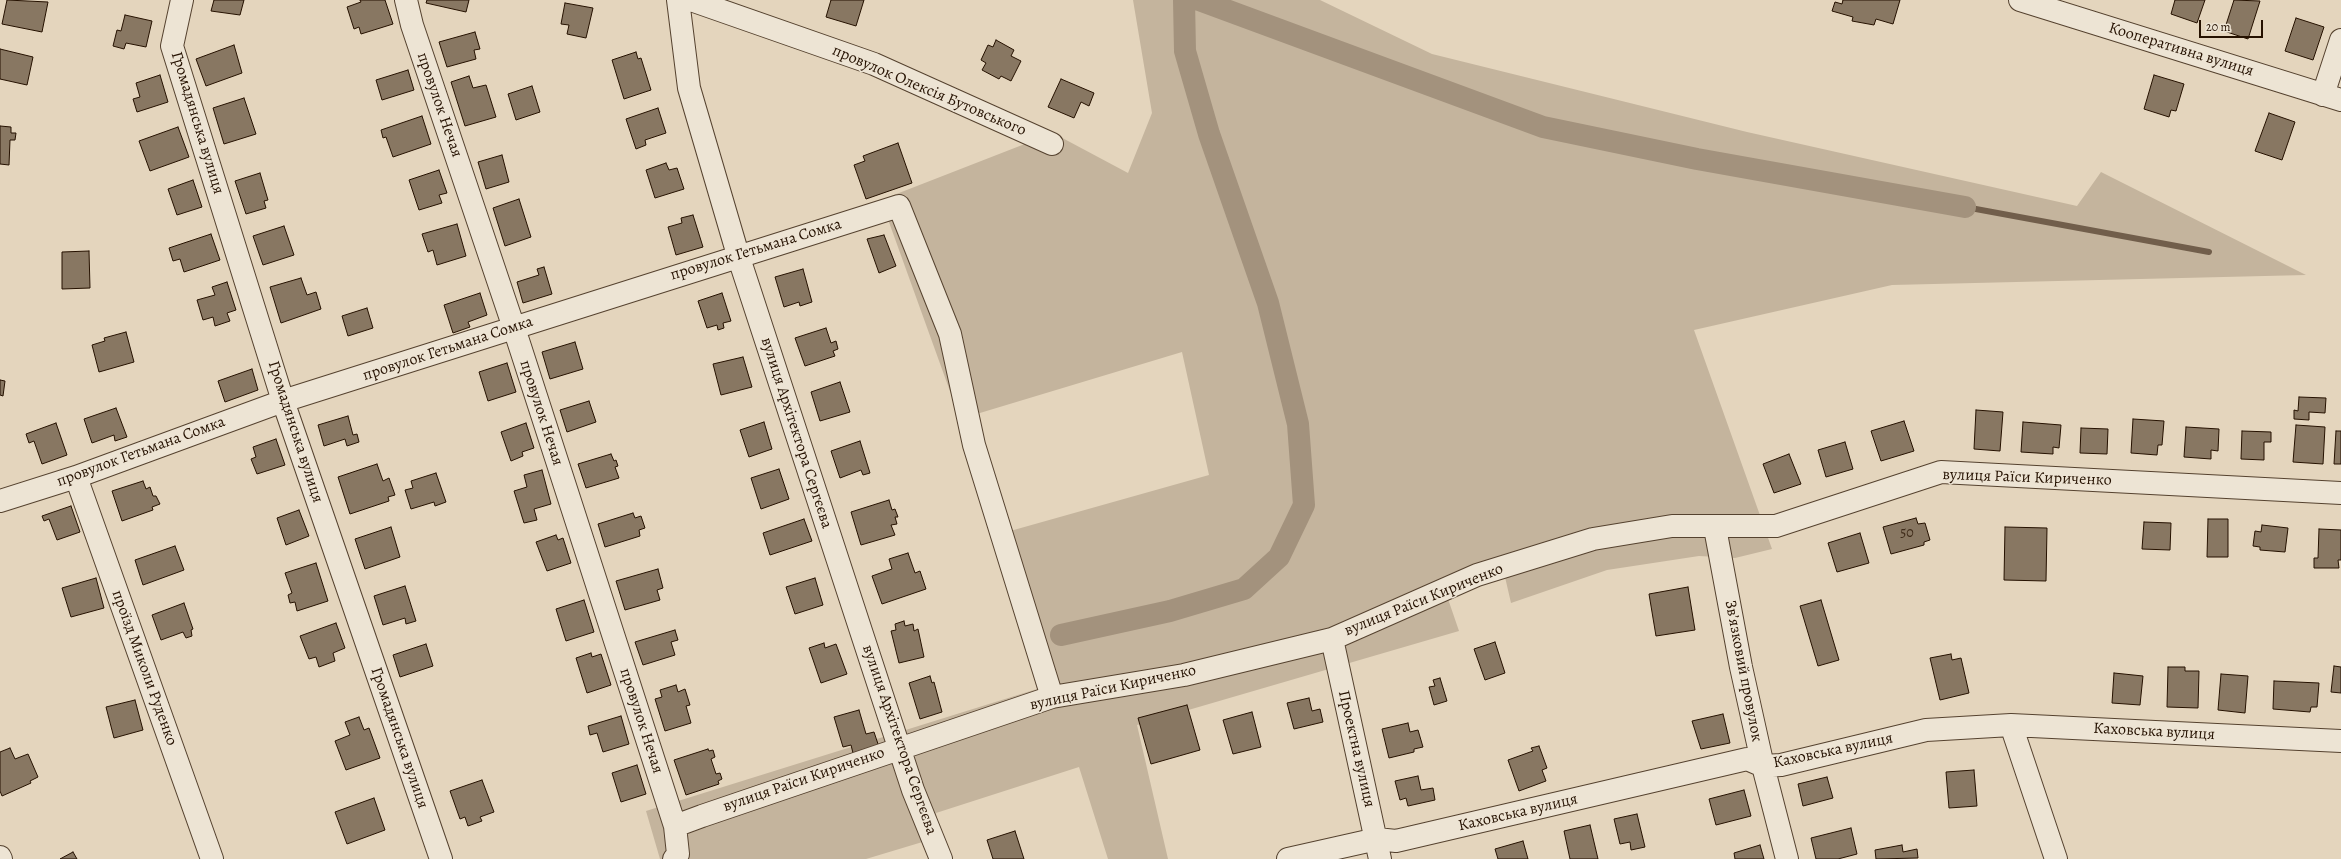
<!DOCTYPE html>
<meta charset="utf-8">
<style>
body{margin:0}
#map{position:relative;width:2341px;height:859px;overflow:hidden;background:#e4d5bd;font-family:Alegreya,serif}
canvas{display:block}
.scale{position:absolute;left:2199px;top:20px;width:64px;height:18px;box-sizing:border-box;border:2px solid #251100;border-top:0;padding-left:5px;font-size:12px;line-height:14px;white-space:nowrap;color:#251100;-webkit-text-stroke:3px #ede4d4;paint-order:stroke}
</style>
<div id="map">
<canvas width="2341" height="859"></canvas>
<div class="scale">20 m</div>
</div>
<script>
const g = document.querySelector('canvas').getContext('2d');
g.lineJoin = 'round';
function fillPath(path, color) {
  g.fillStyle = color;
  g.fill(path, 'evenodd');
}
function toPath(rows) {
  const path = new Path2D();
  for (const r of rows) {
    path.moveTo(r[0], r[1]);
    for (let i = 2; i < r.length; i += 2) path.lineTo(r[i], r[i + 1]);
  }
  return path;
}
function strokePath(path, color, width, dash) {
  g.strokeStyle = color;
  g.lineWidth = width;
  g.lineCap = dash ? 'butt' : 'round';
  g.setLineDash(dash || []);
  g.stroke(path);
}
function write(font, color, halo, rows, align = 'center') {
  g.font = font + ' Alegreya,serif';
  g.lineWidth = 3;
  g.setLineDash([]);
  g.textBaseline = 'middle';
  g.strokeStyle = halo;
  g.fillStyle = color;
  for (const [text, x, y, turn = 0] of rows) {
    g.save();
    g.translate(x, y);
    g.rotate((+turn || 0) * Math.PI / 180);
    g.textAlign = isNaN(turn) ? turn : align;
    if (halo) g.strokeText(text, 0, 0);
    g.fillText(text, 0, 0);
    g.restore();
  }
}
fillPath(toPath([
 [1133,0,1320,0,1432,54,1747,132,2077,206,2101,172,2306,275,1892,285,1694,330,1772,549,1735,558,1699,556,1607,570,1511,603,1505,577,1447,596,1459,631,1137,725,1168,859,1108,859,1079,767,936,813,939,837,866,859,660,859,646,811,1037,689,996,535,1209,475,1182,352,960,419,881,200,1053,133,1128,173,1152,113]
]), '#c4b49d');
strokePath(toPath([
 [1965,207,2209,252]
]), '#715e4b', 6);
strokePath(toPath([
 [1199,0,1543,127,1697,159,1965,207],
 [1061,635,1170,611,1244,589,1279,557,1304,505,1298,424,1268,303,1209,134,1185,51,1184,0]
]), '#a3927d', 22);
const building = toPath([
 [7,0,48,2,42,32,2,24,7,0],
 [214,0,244,0,240,15,211,11,214,0],
 [360,0,385,0,393,24,361,34,359,27,354,29,347,7,361,2,360,0],
 [427,0,469,0,466,12,426,3,427,0],
 [831,0,864,0,856,26,826,17,831,0],
 [1843,0,1900,0,1893,24,1876,19,1874,25,1852,21,1853,17,1832,11,1835,2,1842,4,1843,0],
 [2175,0,2205,0,2197,23,2171,14,2175,0],
 [2234,0,2260,1,2248,39,2224,31,2234,0],
 [565,3,593,8,586,38,567,34,569,25,561,24,565,3],
 [125,15,152,21,146,47,126,43,124,49,113,46,117,30,121,31,125,15],
 [2296,18,2324,27,2313,60,2285,51,2296,18],
 [475,32,480,49,474,50,476,59,447,67,439,42,475,32],
 [996,40,1014,50,1011,56,1021,61,1011,81,1001,76,999,79,982,70,986,63,981,60,988,45,993,47,996,40],
 [234,45,242,73,206,86,196,59,234,45],
 [0,49,33,57,27,85,0,79,0,49],
 [636,52,638,59,641,58,651,90,624,99,612,60,636,52],
 [408,70,414,90,382,100,376,80,408,70],
 [160,75,168,102,137,112,133,99,140,97,136,83,160,75],
 [2154,75,2184,84,2176,111,2171,110,2169,117,2144,109,2154,75],
 [469,76,473,88,486,85,496,117,465,126,451,82,469,76],
 [1061,79,1094,93,1089,106,1081,102,1074,118,1048,107,1061,79],
 [532,86,540,112,516,120,508,94,532,86],
 [244,98,256,134,224,144,213,108,244,98],
 [658,108,666,133,645,140,646,145,636,149,626,119,658,108],
 [2269,113,2295,122,2282,160,2255,151,2269,113],
 [422,116,431,144,393,157,386,137,383,138,381,130,422,116],
 [0,126,11,127,11,133,16,133,15,140,10,140,9,165,0,164,0,126],
 [178,127,189,157,150,171,139,141,178,127],
 [898,143,912,183,866,199,854,165,865,161,863,156,898,143],
 [502,155,509,182,486,189,478,162,502,155],
 [666,163,669,170,677,168,684,189,655,198,646,170,666,163],
 [439,170,447,193,439,195,442,203,419,210,409,180,439,170],
 [260,173,268,200,264,201,266,208,246,214,235,181,260,173],
 [193,180,202,207,177,215,168,189,193,180],
 [519,199,531,237,505,246,493,208,519,199],
 [693,215,703,247,676,255,668,227,682,223,681,218,693,215],
 [457,224,466,256,437,265,433,250,428,252,422,234,457,224],
 [284,226,294,255,263,265,253,236,284,226],
 [211,234,220,260,184,272,180,259,173,261,169,248,211,234],
 [884,235,896,266,879,273,867,239,884,235],
 [89,251,90,288,62,289,62,252,89,251],
 [544,267,552,294,523,303,517,282,539,275,537,269,544,267],
 [803,269,812,302,800,306,799,302,784,307,775,277,803,269],
 [301,278,307,295,316,292,321,309,281,323,270,287,301,278],
 [227,282,236,310,227,313,230,321,215,326,213,317,203,320,197,300,215,295,212,287,227,282],
 [480,293,487,315,468,322,470,327,453,333,444,305,480,293],
 [722,293,731,321,723,323,724,328,718,330,717,325,707,328,698,301,722,293],
 [367,308,373,328,348,336,342,316,367,308],
 [826,328,831,343,836,341,838,349,833,351,835,356,805,366,795,338,826,328],
 [126,332,134,362,99,372,92,345,105,341,104,338,126,332],
 [575,342,583,369,550,379,542,352,575,342],
 [743,357,752,387,721,395,713,364,743,357],
 [507,363,516,392,488,401,479,372,507,363],
 [252,369,258,390,225,402,218,381,252,369],
 [0,380,5,381,3,396,0,395,0,380],
 [840,382,850,412,820,421,811,392,840,382],
 [2299,397,2326,398,2325,413,2309,412,2309,420,2294,419,2294,410,2298,411,2299,397],
 [589,401,596,422,567,432,560,410,589,401],
 [116,408,127,437,115,441,114,435,92,443,84,419,116,408],
 [1976,410,2003,412,2000,451,1974,449,1976,410],
 [348,416,353,435,357,434,359,442,347,446,345,439,324,446,318,425,348,416],
 [2133,419,2164,421,2162,445,2158,445,2157,455,2131,453,2133,419],
 [1904,421,1914,451,1881,461,1871,431,1904,421],
 [764,422,772,449,749,457,740,430,764,422],
 [2023,422,2061,425,2059,448,2053,447,2053,454,2021,452,2023,422],
 [56,423,67,455,42,464,34,441,29,443,26,434,56,423],
 [526,423,534,448,522,452,523,456,511,461,501,432,526,423],
 [2296,425,2325,427,2323,464,2293,462,2296,425],
 [2186,427,2219,429,2218,451,2211,450,2211,459,2184,457,2186,427],
 [2081,428,2108,429,2107,454,2080,453,2081,428],
 [2242,431,2271,432,2271,442,2264,442,2264,460,2241,459,2242,431],
 [2336,431,2341,431,2341,464,2334,464,2336,431],
 [276,439,285,465,257,474,251,459,256,457,253,447,276,439],
 [860,441,870,473,863,475,861,470,840,478,831,451,860,441],
 [1845,442,1853,469,1826,477,1818,450,1845,442],
 [611,454,614,461,616,460,618,466,615,467,619,478,586,488,578,464,611,454],
 [1789,454,1801,484,1774,493,1763,464,1789,454],
 [377,464,383,481,389,478,395,495,388,497,389,501,350,514,338,477,377,464],
 [779,469,789,499,761,509,751,478,779,469],
 [542,470,551,504,534,509,537,520,524,523,514,491,527,487,524,475,542,470],
 [436,473,446,502,435,506,434,502,411,509,405,490,413,488,411,481,436,473],
 [143,481,146,489,150,487,153,496,156,496,160,504,152,507,153,510,122,521,112,491,143,481],
 [889,500,892,510,895,509,898,517,895,517,897,524,891,525,895,535,861,545,851,512,889,500],
 [71,506,80,532,57,540,49,519,44,521,42,516,71,506],
 [299,510,309,536,286,545,277,518,299,510],
 [633,513,635,518,641,516,645,528,639,530,640,536,605,547,598,524,633,513],
 [1916,518,1918,524,1925,523,1930,540,1924,542,1924,545,1891,554,1883,527,1916,518],
 [804,519,812,541,770,555,763,533,804,519],
 [2208,519,2228,519,2228,557,2207,557,2208,519],
 [2144,522,2171,523,2170,550,2142,549,2144,522],
 [2262,525,2288,528,2285,552,2260,550,2260,547,2253,546,2255,531,2261,532,2262,525],
 [391,527,400,557,365,569,355,539,391,527],
 [2005,527,2047,528,2046,581,2004,580,2005,527],
 [2319,529,2341,530,2341,560,2338,560,2339,568,2314,568,2314,558,2318,558,2319,529],
 [1860,533,1869,563,1837,572,1828,543,1860,533],
 [556,535,558,540,563,538,571,563,547,571,536,542,556,535],
 [175,546,184,570,143,585,135,560,175,546],
 [908,553,915,573,920,571,926,589,882,604,872,576,892,569,889,559,908,553],
 [316,563,328,601,297,611,295,602,290,603,288,595,292,593,285,573,316,563],
 [658,569,663,588,657,590,660,600,625,610,616,581,658,569],
 [96,578,104,608,71,617,62,588,96,578],
 [815,578,823,605,795,614,786,587,815,578],
 [405,586,416,621,406,624,405,618,383,625,374,596,405,586],
 [1688,587,1695,630,1656,636,1649,594,1688,587],
 [584,600,594,632,566,641,556,609,584,600],
 [1821,600,1839,660,1818,666,1800,606,1821,600],
 [184,603,193,629,191,630,192,636,186,638,183,632,161,640,152,615,184,603],
 [904,621,905,626,913,624,914,631,918,629,924,657,899,663,891,631,896,630,895,624,904,621],
 [336,623,345,648,333,653,335,661,319,667,316,657,309,659,300,636,336,623],
 [675,630,678,640,671,642,675,655,643,665,635,642,675,630],
 [1495,642,1505,673,1485,680,1474,649,1495,642],
 [824,643,825,648,836,644,847,674,821,683,809,648,824,643],
 [426,644,433,666,400,677,393,655,426,644],
 [591,653,592,657,601,654,611,685,587,693,576,658,591,653],
 [1951,654,1952,660,1961,658,1969,693,1940,700,1930,658,1951,654],
 [2334,666,2341,667,2341,693,2331,692,2334,666],
 [2168,667,2185,667,2185,671,2199,671,2198,708,2167,707,2168,667],
 [2114,673,2143,676,2140,705,2112,703,2114,673],
 [2221,674,2248,676,2245,713,2218,710,2221,674],
 [930,676,932,683,934,682,942,712,920,719,909,683,930,676],
 [1440,678,1447,701,1434,705,1429,687,1435,686,1433,680,1440,678],
 [2274,681,2319,683,2317,707,2311,707,2310,712,2273,709,2274,681],
 [676,685,678,692,685,689,690,705,686,706,691,723,665,731,655,699,662,697,660,690,676,685],
 [1309,698,1312,711,1320,709,1323,722,1294,729,1287,703,1309,698],
 [135,700,143,730,114,738,106,707,135,700],
 [1187,705,1200,750,1151,764,1138,718,1187,705],
 [859,710,866,734,874,732,879,747,853,753,851,745,843,747,834,717,859,710],
 [1252,712,1261,747,1233,754,1223,720,1252,712],
 [1723,714,1730,743,1701,749,1692,721,1723,714],
 [621,716,629,744,603,752,597,733,590,735,588,726,621,716],
 [359,717,364,730,369,728,380,758,346,770,335,741,350,735,345,722,359,717],
 [1408,723,1410,732,1418,730,1423,747,1414,749,1414,752,1389,758,1382,729,1408,723],
 [1539,746,1547,768,1542,770,1546,781,1519,791,1508,760,1533,751,1531,748,1539,746],
 [10,748,15,759,28,754,38,777,30,781,31,783,2,796,0,791,0,752,10,748],
 [708,749,709,751,713,750,715,757,711,759,716,774,720,773,722,779,718,781,719,784,686,795,674,760,708,749],
 [637,765,646,794,621,802,612,773,637,765],
 [1974,770,1977,806,1949,808,1946,772,1974,770],
 [1418,776,1421,790,1433,788,1435,800,1408,806,1406,798,1400,800,1395,781,1418,776],
 [1827,777,1833,798,1803,806,1798,784,1827,777],
 [482,780,494,812,480,817,482,821,468,826,465,817,460,819,450,791,482,780],
 [1744,790,1751,816,1716,825,1709,799,1744,790],
 [374,798,385,830,347,844,335,812,374,798],
 [1637,814,1645,847,1631,850,1630,842,1620,844,1614,819,1637,814],
 [1590,825,1598,859,1570,859,1564,831,1590,825],
 [1851,828,1857,854,1838,859,1816,859,1811,838,1851,828],
 [1015,831,1024,859,993,859,987,840,1015,831],
 [1523,841,1528,859,1498,859,1495,849,1523,841],
 [1760,845,1764,859,1735,859,1734,853,1760,845],
 [1902,845,1903,852,1917,849,1918,858,1876,859,1875,850,1902,845],
 [73,852,77,859,60,859,73,852]
]);
fillPath(building, '#887762');
strokePath(building, '#251100', 1);
const minor = toPath([
 [182,0,172,46,283,401,441,859],
 [406,0,412,25,514,328,675,826],
 [678,0,689,88,738,255,913,790,941,859],
 [691,0,874,64,1052,144],
 [2020,0,2341,100],
 [2323,95,2341,40],
 [76,477,212,859],
 [0,501,76,477,283,401,899,206,950,334,974,445,1052,697],
 [1715,528,1741,667,1763,766,1787,859],
 [1332,639,1380,859],
 [2011,725,2056,859],
 [0,857,1,859],
 [674,859,678,854,675,826,702,816,1052,697,1184,675,1332,639,1477,575,1593,539,1672,526,1776,526,1941,472,2341,493],
 [1288,859,1377,839,1396,841,1747,759,1763,766,1781,765,1926,730,2011,725,2341,741]
]);
strokePath(minor, '#55422f', 24);
strokePath(minor, '#ede4d4', 22);
write('14px', '#3e2a18', null, [
 ["50",1907,534]
]);
write('16px', '#251100', '#ede4d4', [
 ["Кооперативна вулиця",2181,50,17],
 ["провулок Олексія Бутовського",929,91,23],
 ["провулок Нечая",439,105,71],
 ["Громадянська вулиця",197,123,73],
 ["провулок Гетьмана Сомка",756,250,-17],
 ["провулок Гетьмана Сомка",448,349,-18],
 ["провулок Нечая",541,413,72],
 ["Громадянська вулиця",295,432,72],
 ["вулиця Архітектора Сергєєва",796,433,72],
 ["провулок Гетьмана Сомка",141,452,-20],
 ["вулиця Раїси Кириченко",2027,478,2],
 ["вулиця Раїси Кириченко",1424,600,-22],
 ["проїзд Миколи Руденко",144,668,70],
 ["Звʼязковий провулок",1743,671,79],
 ["вулиця Раїси Кириченко",1113,688,-12],
 ["провулок Нечая",641,721,72],
 ["Каховська вулиця",2154,732,3],
 ["Громадянська вулиця",399,738,71],
 ["вулиця Архітектора Сергєєва",899,740,71],
 ["Проектна вулиця",1356,749,77],
 ["Каховська вулиця",1833,751,-12],
 ["вулиця Раїси Кириченко",804,780,-19],
 ["Каховська вулиця",1518,813,-13]
]);
</script>
